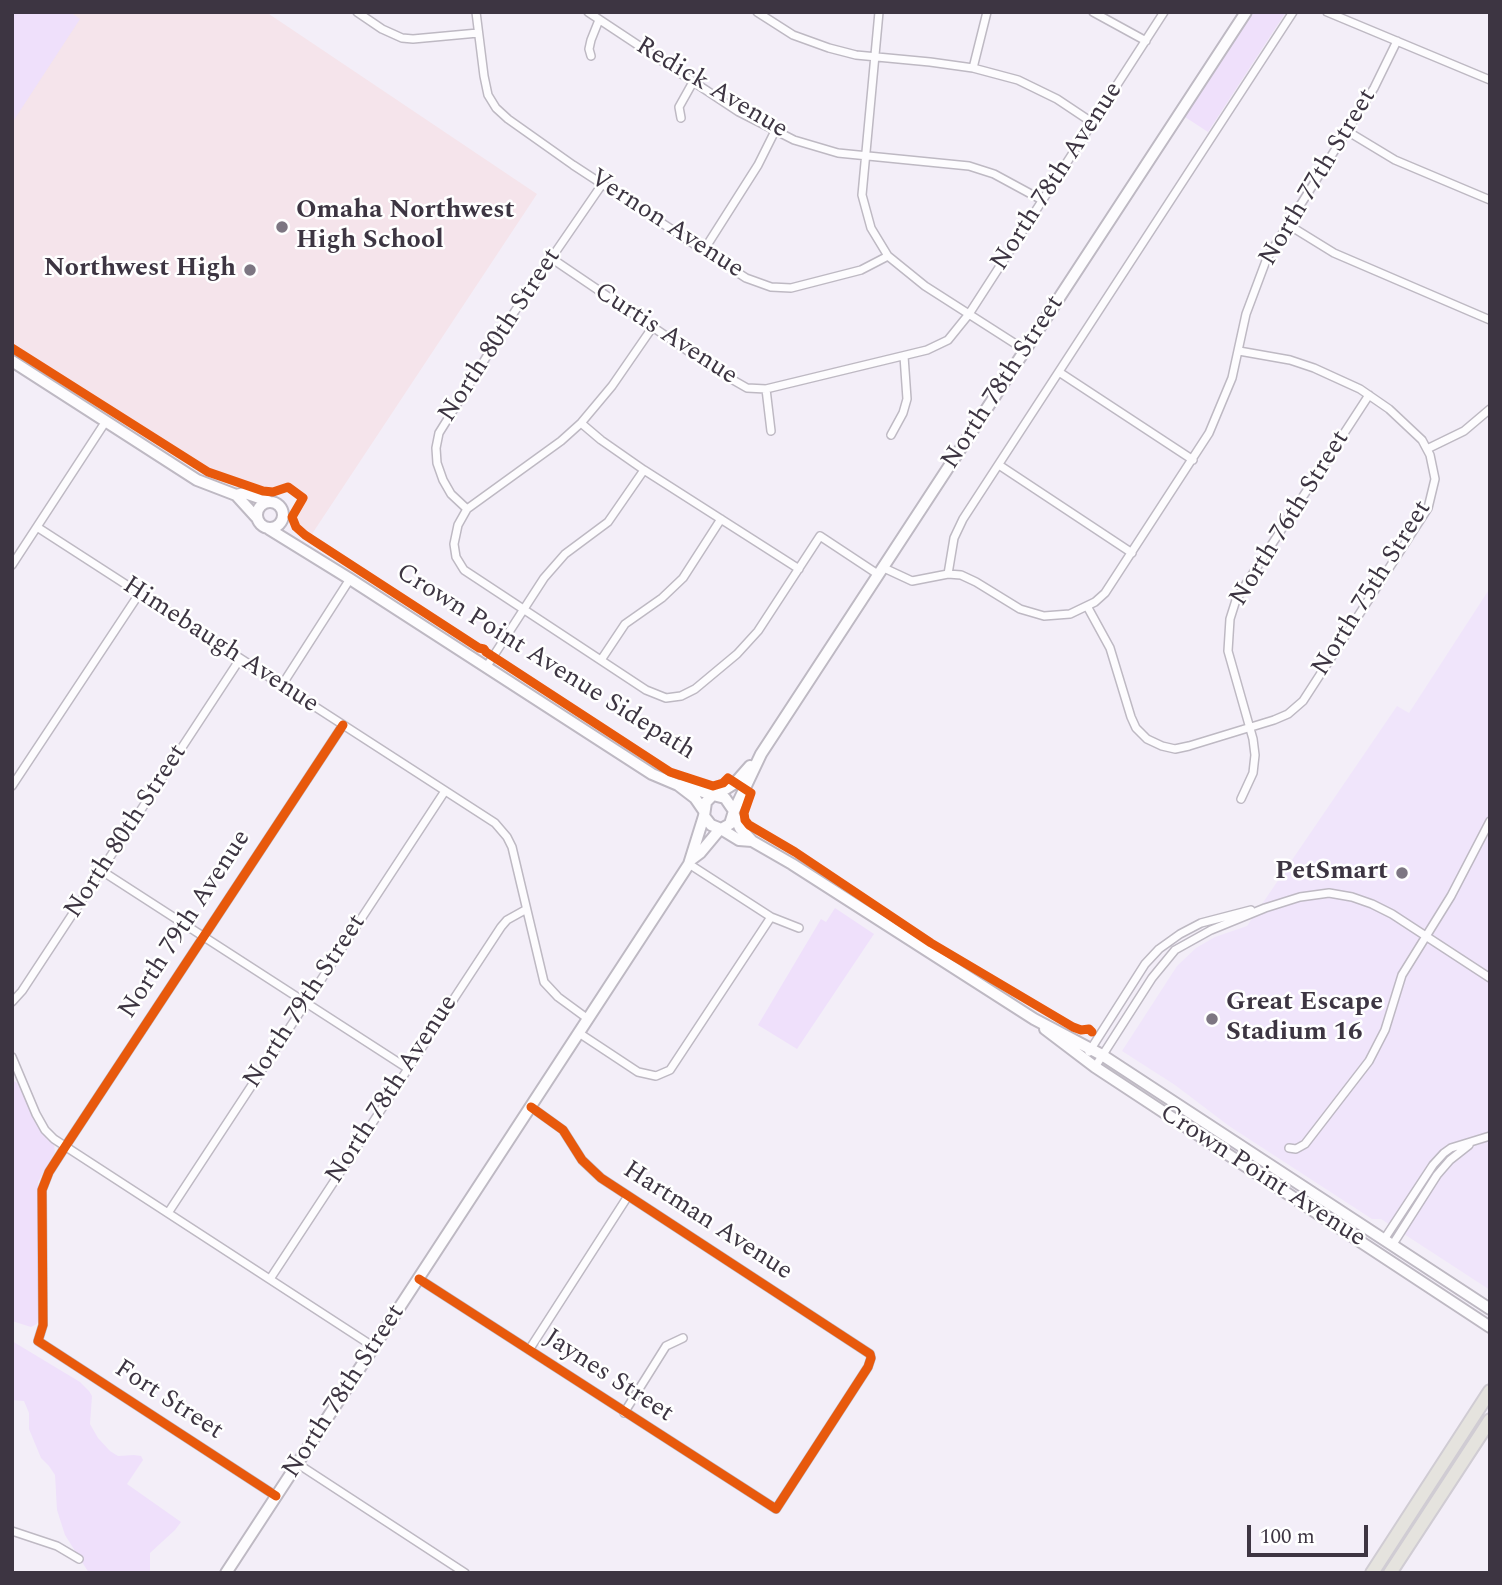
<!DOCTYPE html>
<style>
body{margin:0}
#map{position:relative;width:1502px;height:1585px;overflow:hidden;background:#f3eef8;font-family:Spectral,serif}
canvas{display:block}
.frame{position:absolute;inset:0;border:14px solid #3d3542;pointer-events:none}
.scale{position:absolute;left:1247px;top:1525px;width:121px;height:32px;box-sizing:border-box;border:4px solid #3d3542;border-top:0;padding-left:9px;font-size:21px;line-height:24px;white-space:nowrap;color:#3d3542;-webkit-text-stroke:5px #fff;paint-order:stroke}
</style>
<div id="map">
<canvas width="1502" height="1585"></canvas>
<div class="frame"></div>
<div class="scale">100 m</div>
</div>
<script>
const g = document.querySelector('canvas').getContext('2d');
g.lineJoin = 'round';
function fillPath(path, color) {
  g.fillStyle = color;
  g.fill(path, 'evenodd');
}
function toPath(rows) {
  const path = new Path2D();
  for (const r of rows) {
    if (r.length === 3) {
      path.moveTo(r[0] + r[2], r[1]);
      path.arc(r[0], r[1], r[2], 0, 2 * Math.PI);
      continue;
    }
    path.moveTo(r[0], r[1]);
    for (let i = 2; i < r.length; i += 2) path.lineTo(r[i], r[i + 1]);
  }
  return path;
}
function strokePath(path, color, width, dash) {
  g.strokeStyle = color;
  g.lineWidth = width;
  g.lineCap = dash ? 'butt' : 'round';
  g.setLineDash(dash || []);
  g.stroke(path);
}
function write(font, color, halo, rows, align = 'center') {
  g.font = font + ' Spectral,serif';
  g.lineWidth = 5;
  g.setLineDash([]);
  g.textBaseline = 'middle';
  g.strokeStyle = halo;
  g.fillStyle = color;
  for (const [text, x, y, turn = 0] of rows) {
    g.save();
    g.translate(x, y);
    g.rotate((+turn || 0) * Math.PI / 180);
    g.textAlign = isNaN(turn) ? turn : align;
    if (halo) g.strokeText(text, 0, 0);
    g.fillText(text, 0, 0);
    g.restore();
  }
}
fillPath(toPath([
 [1490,588,1490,1290,1381,1219,1372,1219,1229,1126,1175,1085,1122,1051,1177,966,1196,948,1215,937,1247,926,1397,706,1409,713]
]), '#f0e5fb');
fillPath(toPath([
 [12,12,266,12,537,194,310,537,298,528,294,519,295,513,304,497,287,484,277,490,268,490,214,474,12,346]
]), '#f5e4eb');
fillPath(toPath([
 [70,12,80,19,12,123,12,13],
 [1254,12,1286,12,1208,132,1185,117],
 [835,908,874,934,797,1049,758,1025,821,919,826,922],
 [12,1080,19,1084,36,1124,54,1145,55,1152,38,1182,38,1321,37,1324,31,1327,12,1321],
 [12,1341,80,1382,89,1391,92,1396,90,1424,98,1438,110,1451,118,1456,134,1455,141,1456,143,1460,127,1484,181,1522,175,1530,150,1553,150,1573,89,1573,65,1535,57,1510,55,1475,49,1466,41,1458,29,1429,29,1413,24,1401,12,1400]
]), '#efe0fb');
const street = toPath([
 [357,12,382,29,402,38,413,39,478,33],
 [476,12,484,76,488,95,496,108,508,119,573,165,746,278,771,287,791,288,861,270,888,256,925,286,1025,350],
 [588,12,739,112,794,140,838,153,969,166,994,174,1042,200],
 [757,12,793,35,829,48,856,55,930,62,973,68,1018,80,1057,99,1093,123],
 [879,12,862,195,871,228,888,256],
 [1093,12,1146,41],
 [1327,12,1490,80],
 [591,56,589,49,591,40,599,20],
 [973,68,987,12],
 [681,118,679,107,693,82],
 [1347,131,1395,160,1490,200],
 [1287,224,1334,253,1490,320],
 [704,250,758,165,775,131],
 [551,258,719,372,747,388,766,389,927,350,948,340,969,314,1164,12],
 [652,328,612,386,581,423,561,441,467,509,458,525,454,544,456,557,464,570,646,690,666,698,681,696,695,689,737,654,758,631,820,536,879,575],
 [1059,372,1193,460],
 [766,389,771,431],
 [581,423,601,440,644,470,799,569],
 [891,435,903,413,907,399,904,356],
 [1427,449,1464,431,1490,409],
 [999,465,1132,553],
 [467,509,451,494,443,480,437,463,436,448,439,433,515,311,603,183],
 [37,527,495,823,507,837,512,847,544,982,558,997,588,1019],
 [12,565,106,421],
 [884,568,912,581,948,574,961,575,976,582,1020,609,1044,616,1070,614,1095,602,1105,593,1209,433,1232,378,1246,314,1267,258,1374,88,1397,41],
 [948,574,954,538,963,519,1293,12],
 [1087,606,1110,648,1131,717,1136,728,1147,739,1162,746,1175,749,1189,746,1274,720,1288,714,1303,701,1428,508,1435,479,1430,455,1422,440,1389,409,1360,389,1314,368,1290,360,1239,351],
 [601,660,625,624,662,598,683,578,721,519],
 [487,666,544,578,565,554,608,522,644,470],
 [282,685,350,579],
 [12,786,139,594],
 [1241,799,1253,773,1255,755,1253,739,1228,651,1230,619,1236,600,1246,584,1369,395],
 [689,864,771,917,799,928],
 [102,871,407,1068],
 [12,1002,22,991,240,659],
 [579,1033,638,1072,656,1076,670,1070,771,917],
 [1089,1052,1145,964,1159,949,1180,934,1201,923,1251,910],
 [12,1057,36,1114,45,1130,54,1139,374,1347],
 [1095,1067,1152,978,1175,950,1211,930,1265,908,1300,897,1329,893,1352,897,1372,904,1392,914,1490,978],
 [1289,1148,1296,1149,1305,1144,1369,1061,1385,1030,1402,975,1451,896,1490,821],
 [168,1213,445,791],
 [1385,1238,1433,1165,1444,1153,1451,1148,1490,1136],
 [1393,1244,1437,1175,1450,1160,1469,1145],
 [270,1279,501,927,507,920,525,910],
 [419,1279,776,1509,868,1367,871,1358,870,1354,601,1178,582,1160,563,1130,531,1107],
 [529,1350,628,1196],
 [624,1413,666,1346,683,1338],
 [298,1464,465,1573],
 [276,1496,38,1341,43,1325,42,1190,49,1172,65,1147,343,725],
 [12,1531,57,1546,79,1559]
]);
const secondary = toPath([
 [12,361,197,480,236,495,245,493,268,501],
 [236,495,256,517],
 [270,515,13],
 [269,529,350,579,652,774,678,785,695,798,704,811],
 [681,785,713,795],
 [713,795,725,798,734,811,730,824,721,829,711,825,704,816,706,802,713,795],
 [716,795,735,783,750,766],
 [734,811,761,754,1246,12],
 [734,815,740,828,752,841,792,864,1034,1019,1102,1055,1490,1309],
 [721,829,739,840,752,841],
 [692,859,700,853,720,829],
 [1045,1029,1095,1067,1490,1327],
 [226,1573,689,864,704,816]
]);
const primary = toPath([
 [1372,1573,1490,1391],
 [1390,1573,1490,1420]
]);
strokePath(street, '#beb9c3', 10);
strokePath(secondary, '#beb9c3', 14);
strokePath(primary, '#d0ccd3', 16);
strokePath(street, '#fdfcfe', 7);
strokePath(secondary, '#fdfcfe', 10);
strokePath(primary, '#e5e3de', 12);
strokePath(toPath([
 [12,348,208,472,263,491,273,492,288,487,303,498,292,517,296,527,305,535,479,648,484,649,486,652,670,772,713,786,723,783,728,778,751,793,744,813,745,820,749,825,795,852,931,943,1073,1027,1081,1030,1089,1029,1092,1032],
 [419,1279,776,1509,868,1367,871,1358,870,1354,601,1178,582,1160,563,1130,531,1107],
 [276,1496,38,1341,43,1325,42,1190,49,1172,65,1147,343,725]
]), '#e8590c', 9);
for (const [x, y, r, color] of [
 [282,227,7,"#7d7682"],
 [250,270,7,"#7d7682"],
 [1402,873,7,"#7d7682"],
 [1212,1019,7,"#7d7682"]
]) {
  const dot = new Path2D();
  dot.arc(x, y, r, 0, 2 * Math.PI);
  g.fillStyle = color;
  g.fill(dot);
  strokePath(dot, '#fff', 2.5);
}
write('26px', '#3d3542', '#fff', [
 ["Redick Avenue",711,89,31],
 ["North 78th Avenue",1058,177,-57],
 ["North 77th Street",1319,178,-59],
 ["Vernon Avenue",666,225,33],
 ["Curtis Avenue",665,335,33],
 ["North 80th Street",501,336,-57],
 ["North 78th Street",1004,383,-57],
 ["North 76th Street",1291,519,-58],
 ["North 75th Street",1373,589,-58],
 ["Himebaugh Avenue",220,646,33],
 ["Crown Point Avenue Sidepath",545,663,32],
 ["North 80th Street",127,832,-57],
 ["North 79th Avenue",186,925,-57],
 ["North 79th Street",306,1002,-57],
 ["North 78th Avenue",393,1090,-57],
 ["Crown Point Avenue",1262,1177,33],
 ["Hartman Avenue",707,1222,33],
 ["Jaynes Street",608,1377,33],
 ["North 78th Street",345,1392,-57],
 ["Fort Street",168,1401,33]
]);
write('bold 26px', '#3d3542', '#fff', [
 ["Omaha Northwest",296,212],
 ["High School",296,242],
 ["Northwest High",236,270,"right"],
 ["PetSmart",1388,873,"right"],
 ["Great Escape",1226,1004],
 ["Stadium 16",1226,1034]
], 'left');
</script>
